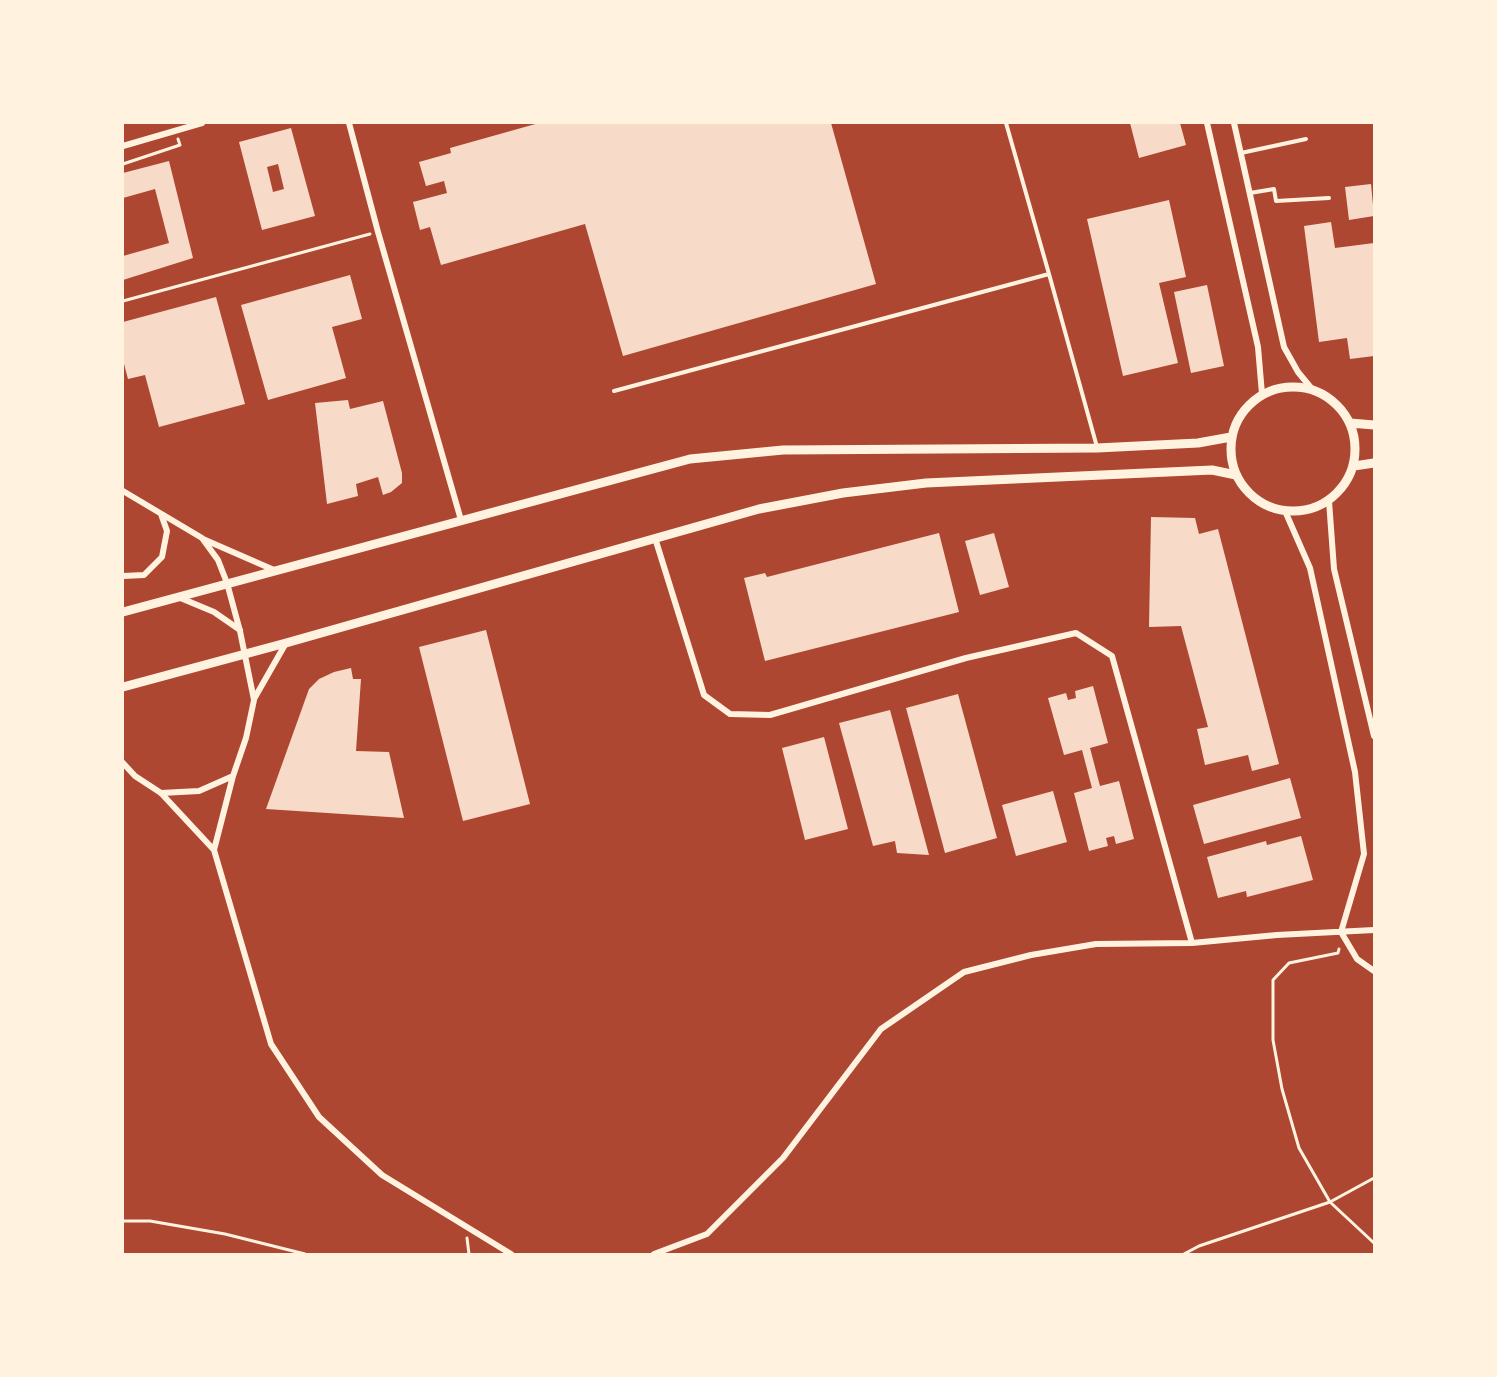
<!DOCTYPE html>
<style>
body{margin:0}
#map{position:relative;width:1497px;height:1377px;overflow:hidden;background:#c8553d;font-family:"Roboto Condensed",sans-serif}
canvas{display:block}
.frame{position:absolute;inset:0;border:124px solid #fff3e0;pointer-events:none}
</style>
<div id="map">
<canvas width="1497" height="1377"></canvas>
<div class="frame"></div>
</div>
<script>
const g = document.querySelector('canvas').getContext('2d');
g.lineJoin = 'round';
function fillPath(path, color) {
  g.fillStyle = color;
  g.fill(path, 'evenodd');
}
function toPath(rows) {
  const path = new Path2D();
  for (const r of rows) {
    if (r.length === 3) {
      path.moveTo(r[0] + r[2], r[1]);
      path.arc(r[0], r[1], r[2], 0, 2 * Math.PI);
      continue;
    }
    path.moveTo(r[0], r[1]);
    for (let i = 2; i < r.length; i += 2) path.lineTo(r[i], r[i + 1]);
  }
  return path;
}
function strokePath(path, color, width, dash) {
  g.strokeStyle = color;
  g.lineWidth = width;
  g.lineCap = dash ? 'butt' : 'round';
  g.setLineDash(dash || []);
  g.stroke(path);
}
fillPath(toPath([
 [123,123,1374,123,1374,1254,123,1254]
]), '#ae4732');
fillPath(toPath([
 [539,123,831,123,876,284,623,356,585,224,441,265,430,227,420,230,413,202,447,193,444,181,426,186,419,162,451,153,450,148],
 [1130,123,1180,123,1186,145,1139,158],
 [291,128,315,216,262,230,239,142],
 [278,164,284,189,273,192,267,167],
 [169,161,193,258,123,280,123,256,169,243,155,189,123,198,123,173],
 [1371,184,1374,216,1349,220,1345,187],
 [1169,200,1186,277,1159,283,1178,363,1123,376,1087,219],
 [1331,222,1335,248,1374,243,1374,356,1350,359,1347,338,1319,342,1304,226],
 [350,275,362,319,332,327,346,378,268,400,241,305],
 [1207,285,1224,366,1191,373,1174,292],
 [216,297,245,404,159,427,145,375,128,379,123,360,123,322],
 [348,400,350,409,383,401,402,473,402,483,391,492,383,495,378,477,356,484,358,496,327,504,315,403],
 [1151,517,1195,518,1199,534,1218,529,1279,764,1252,771,1248,755,1205,765,1197,729,1208,727,1181,626,1149,627],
 [939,533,959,612,765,661,744,578,765,573,767,577],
 [994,533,1009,587,980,595,965,541],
 [486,630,530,804,463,821,419,647],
 [351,668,353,679,361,679,356,751,389,752,404,818,266,809,309,689,319,679,334,672],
 [1093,686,1108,743,1090,748,1100,786,1119,781,1134,839,1116,844,1114,836,1106,838,1108,846,1089,851,1074,793,1092,788,1082,750,1064,755,1048,698,1066,693,1068,700,1076,698,1075,691],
 [958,694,997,838,945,853,906,708],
 [890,710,929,855,897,853,895,841,873,846,839,723],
 [824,737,848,829,805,840,782,748],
 [1290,778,1301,818,1204,844,1193,805],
 [1053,791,1067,842,1016,856,1002,805],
 [1301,836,1313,880,1247,897,1246,891,1218,898,1207,857,1266,841,1267,845]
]), '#f7dbc8');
strokePath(toPath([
 [123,164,180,145,178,139],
 [123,301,370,234],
 [1339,949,1338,953,1289,963,1273,980,1273,1040,1282,1089,1299,1148,1330,1202,1374,1243],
 [123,1221,150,1221,225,1234,305,1254],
 [467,1238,469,1254],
 [1184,1254,1199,1246,1330,1202,1374,1178]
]), '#fff3e0', 3);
strokePath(toPath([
 [1006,123,1049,274],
 [1241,153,1306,139],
 [1250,193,1274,189,1276,201,1329,198],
 [614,391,1049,274,1097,447]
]), '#fff3e0', 4);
strokePath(toPath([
 [349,123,378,232,461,520],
 [1207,123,1258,347,1262,394],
 [1234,123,1284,347,1298,372,1312,389],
 [123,146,202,123],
 [123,491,202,538,218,560,227,583,240,631,254,700,246,738,233,776,214,850],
 [1329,501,1334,569,1374,736],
 [1285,511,1310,568,1355,772,1364,854,1341,932,1357,959,1374,971],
 [655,538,704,695,730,714,770,715,966,658,1076,633,1112,656,1192,943],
 [203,539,274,570],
 [123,576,144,575,162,557,167,531,161,514],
 [178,597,214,612,240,630],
 [254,699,286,643],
 [123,763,135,776,161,793,214,850,271,1044,319,1117,382,1175,511,1254],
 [161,793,199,791,233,776],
 [654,1254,707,1234,783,1158,881,1029,964,972,1031,955,1096,944,1192,943,1277,935,1374,930]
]), '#fff3e0', 6);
strokePath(toPath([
 [1293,449,62],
 [1350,423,1374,425],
 [1354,466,1374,463],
 [123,612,690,459,783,450,1097,448,1198,443,1231,437],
 [123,687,286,643,759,509,843,493,926,483,1212,470,1236,475]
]), '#fff3e0', 9);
</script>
